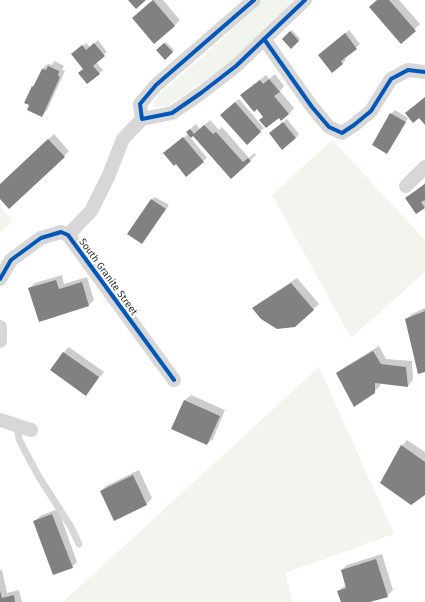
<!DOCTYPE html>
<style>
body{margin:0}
canvas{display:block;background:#fff}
</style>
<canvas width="425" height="602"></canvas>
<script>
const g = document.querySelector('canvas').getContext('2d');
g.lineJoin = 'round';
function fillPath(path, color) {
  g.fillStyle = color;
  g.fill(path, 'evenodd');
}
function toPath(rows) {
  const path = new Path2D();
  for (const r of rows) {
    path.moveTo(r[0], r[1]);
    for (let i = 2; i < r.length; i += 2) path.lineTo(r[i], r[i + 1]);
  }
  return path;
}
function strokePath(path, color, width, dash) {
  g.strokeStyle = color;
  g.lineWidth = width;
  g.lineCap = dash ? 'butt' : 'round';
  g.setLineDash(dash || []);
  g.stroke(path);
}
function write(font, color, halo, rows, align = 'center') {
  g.font = font + ' "Fira Sans",sans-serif';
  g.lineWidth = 4;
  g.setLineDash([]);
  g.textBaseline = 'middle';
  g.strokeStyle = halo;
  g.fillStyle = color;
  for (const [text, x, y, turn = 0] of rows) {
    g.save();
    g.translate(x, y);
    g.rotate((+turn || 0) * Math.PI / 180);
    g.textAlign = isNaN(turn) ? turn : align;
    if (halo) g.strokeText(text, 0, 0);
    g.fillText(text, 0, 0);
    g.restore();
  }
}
fillPath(toPath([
 [263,0,294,0,268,28,228,65,167,106,156,107,153,104,157,96,205,55],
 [332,140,425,240,425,272,351,338,272,195],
 [0,207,13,221,0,233],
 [319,367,394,534,285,573,293,602,63,602]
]), '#f1f5ed');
fillPath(toPath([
 [153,0,163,0,180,20,174,26,139,12],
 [378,0,399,0,420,24,401,42],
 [292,30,300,39,291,47,283,39],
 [349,30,360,44,344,58,346,60,332,72,319,55],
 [98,40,107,52,96,62,103,70,87,83,84,69,76,51,86,43,90,47],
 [166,42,174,50,165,58,158,50],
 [55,61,64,66,62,70,65,71,47,110,42,116,32,87,36,83,42,69,48,64,51,65],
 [275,74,284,86,280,91,294,108,289,114,279,117,264,117,247,90,266,75,269,79],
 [239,99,264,128,247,144,225,111],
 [395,110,408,118,390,149,387,153,391,114],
 [287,119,299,134,296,138,274,130],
 [210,120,219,130,222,127,249,158,254,153,256,155,231,178,193,134,190,137,207,158,203,161,168,150,188,134,187,132,196,124,200,129],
 [54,134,69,151,64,156,0,197,0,185],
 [425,183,425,207,416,213,407,198],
 [155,197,169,205,142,243,151,200],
 [62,275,64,284,87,277,94,300,89,305,39,320,29,288,35,283],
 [297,278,319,304,295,326,253,308,259,303],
 [425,308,425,371,406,319,412,314],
 [379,346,386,359,412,361,413,380,408,386,380,383,380,386,374,392,337,373,343,368],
 [69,347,104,372,86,395,63,353],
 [191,395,225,410,213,439,207,444,173,428,185,400],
 [407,440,425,452,425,493,402,446],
 [139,470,152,498,147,504,114,519,101,491,106,486],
 [58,509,77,562,72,567,34,522,40,516],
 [382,554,393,590,387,596,367,602,342,602,338,591,346,585,342,570,347,565],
 [0,570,2,570,7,593,19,590,22,602,0,602]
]), '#0003');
fillPath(toPath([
 [128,0,146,0,136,9],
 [153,0,175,26,154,44,132,18],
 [377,0,389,0,416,31,401,44,369,7],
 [290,31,299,41,291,49,282,39],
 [345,33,357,49,341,61,343,64,332,73,318,55],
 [94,43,105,56,93,66,100,74,87,84,78,73,83,69,71,54,82,45,86,50],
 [164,43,173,52,165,60,156,50],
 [48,66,59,71,58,76,60,77,42,117,27,110,29,105,24,103,32,86,33,87,42,69,46,70],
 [269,79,280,92,274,96,289,114,281,121,279,118,266,128,259,120,263,117,257,109,254,112,240,95,260,80,263,84],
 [425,97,425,125,419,118,413,123,405,113],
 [235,102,261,132,247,145,220,115],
 [390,113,406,122,387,154,372,145],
 [283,122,296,138,282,150,269,133],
 [204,125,213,134,216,132,243,162,248,158,251,161,231,179,193,136,191,138,186,132,190,129,194,134],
 [183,137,204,162,186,177,176,164,174,166,163,153],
 [48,139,65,157,9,209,0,199,0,184],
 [425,184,425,200,421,202,425,208,416,214,405,198],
 [151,199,166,209,142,244,127,234],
 [56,280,59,289,82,282,89,306,39,322,28,288],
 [291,283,314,310,295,327,277,329,261,319,252,308],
 [425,311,425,372,418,374,405,319],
 [373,351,381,364,406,367,408,387,375,383,375,393,354,407,336,373],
 [63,352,99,377,86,396,50,370],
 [184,400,220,416,207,445,171,429],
 [401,445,425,462,425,495,411,505,380,483],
 [133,475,147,505,114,521,100,491],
 [52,514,73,568,53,575,33,521],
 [376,559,388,597,370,602,341,602,337,591,346,588,341,570],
 [0,591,2,598,14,595,15,602,0,602]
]), '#818181');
strokePath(toPath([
 [17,426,19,439,25,451,39,477,71,527,79,544]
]), '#d7d7d7', 7);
strokePath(toPath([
 [254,0,156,85,140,104,142,119,172,113,201,93,236,66,305,0],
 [264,39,312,107,329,127,342,133,354,125,371,111,391,79,408,70,425,72],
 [406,186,425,167],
 [68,235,91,211,108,177,123,139,142,119],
 [0,279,11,260,41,238,61,232,68,235,174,380],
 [0,327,0,341],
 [0,420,31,430]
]), '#d7d7d7', 14);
strokePath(toPath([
 [254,0,156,85,140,104,142,119,172,113,201,93,236,66,305,0],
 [264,39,312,107,329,127,342,133,354,125,371,111,391,79,408,70,425,72],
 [0,279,11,260,41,238,61,232,68,235,174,380]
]), '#0057b8', 4);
write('10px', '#333', '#fff', [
 ["South Granite Street",108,277,54]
]);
</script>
